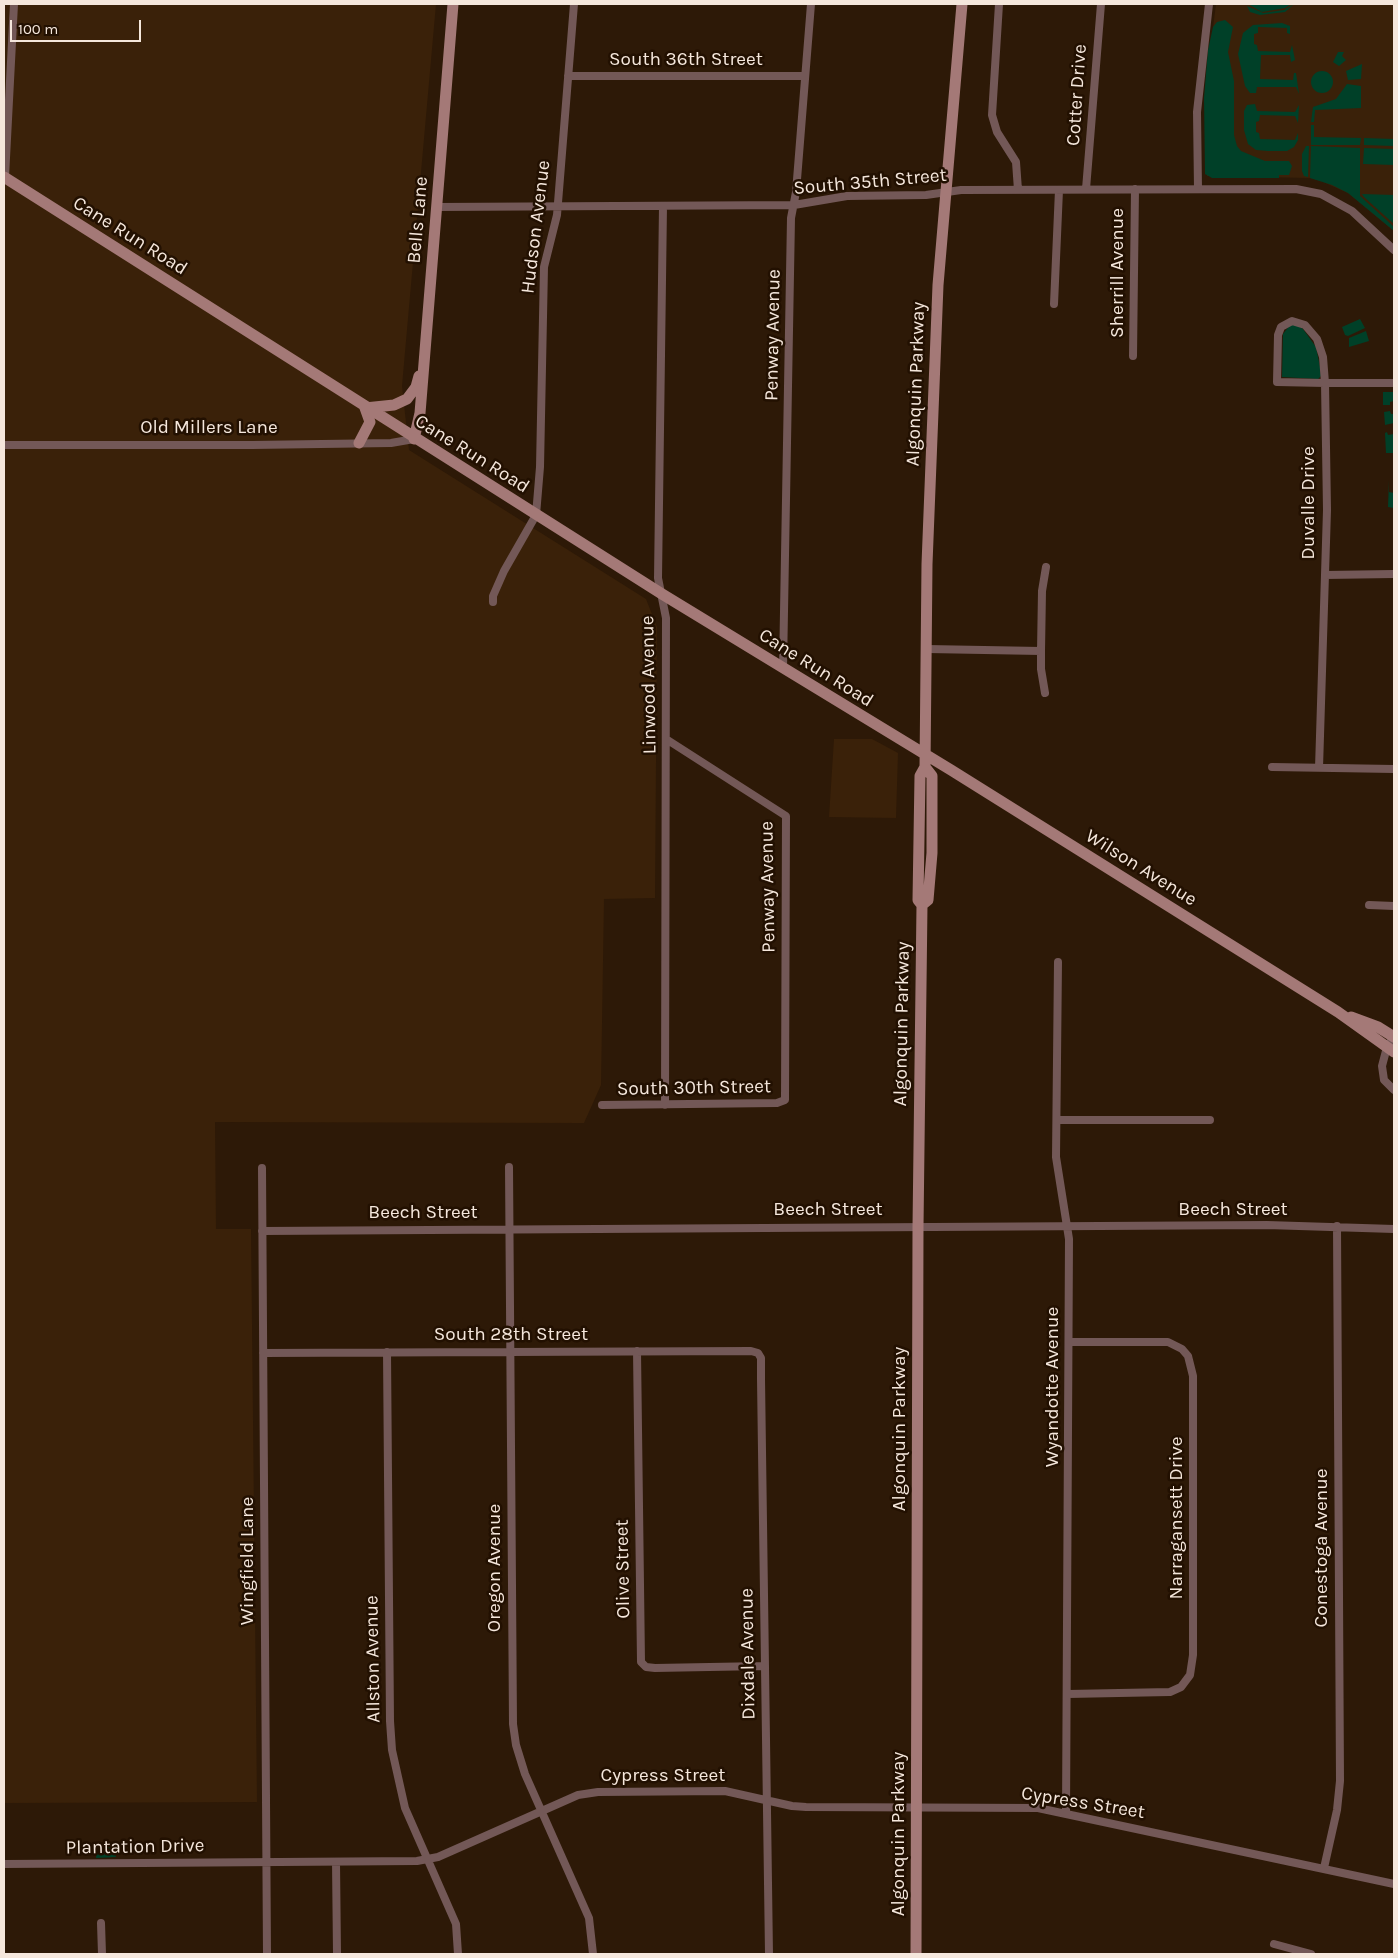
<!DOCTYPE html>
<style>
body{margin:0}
#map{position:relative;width:1398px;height:1958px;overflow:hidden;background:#2d1907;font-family:Karla,sans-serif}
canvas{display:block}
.frame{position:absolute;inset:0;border:5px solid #f5e7dc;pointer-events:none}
.scale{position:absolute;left:10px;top:20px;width:131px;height:22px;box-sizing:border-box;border:2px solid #f5e7dc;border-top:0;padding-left:6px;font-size:15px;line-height:18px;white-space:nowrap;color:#f5e7dc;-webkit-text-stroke:4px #221001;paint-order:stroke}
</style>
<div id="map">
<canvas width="1398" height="1958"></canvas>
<div class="frame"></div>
<div class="scale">100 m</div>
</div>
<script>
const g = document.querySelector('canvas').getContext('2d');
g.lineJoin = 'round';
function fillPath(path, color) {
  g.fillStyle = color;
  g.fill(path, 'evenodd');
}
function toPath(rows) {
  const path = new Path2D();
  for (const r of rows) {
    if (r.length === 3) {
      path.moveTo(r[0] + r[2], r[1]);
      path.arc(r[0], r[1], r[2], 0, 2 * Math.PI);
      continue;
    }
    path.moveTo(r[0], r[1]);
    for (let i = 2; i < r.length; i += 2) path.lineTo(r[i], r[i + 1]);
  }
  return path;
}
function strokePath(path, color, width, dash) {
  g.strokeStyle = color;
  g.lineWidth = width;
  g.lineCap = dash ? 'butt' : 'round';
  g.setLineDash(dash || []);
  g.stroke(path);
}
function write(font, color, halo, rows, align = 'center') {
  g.font = font + ' Karla,sans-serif';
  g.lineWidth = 5;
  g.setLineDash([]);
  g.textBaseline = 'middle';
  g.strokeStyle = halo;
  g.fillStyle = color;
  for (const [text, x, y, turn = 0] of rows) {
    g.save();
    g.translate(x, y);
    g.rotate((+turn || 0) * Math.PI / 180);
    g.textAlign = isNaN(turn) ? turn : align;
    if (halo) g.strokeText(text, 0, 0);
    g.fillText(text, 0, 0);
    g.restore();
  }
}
fillPath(toPath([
 [4,4,436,4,402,386,409,450,646,599,657,627,655,898,604,899,601,1085,584,1123,215,1122,216,1229,251,1229,257,1802,4,1803],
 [1216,4,1394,4,1394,231,1348,193,1321,181,1310,178,1207,176,1204,98],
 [834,739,872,739,898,753,896,818,829,817]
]), '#3a2109');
fillPath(toPath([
 [1248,4,1289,5,1291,4,1285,8,1262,12],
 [1294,4,1285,12,1260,15,1250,12,1247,6,1263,13,1284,10],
 [1225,20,1233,27,1228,52,1234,81,1234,135,1237,146,1241,151,1265,161,1289,161,1292,166,1289,175,1279,175,1279,178,1212,178,1205,174,1204,98,1208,50,1213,27,1217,22],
 [1282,23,1290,26,1290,34,1287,33,1287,28,1258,27,1258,33,1254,34,1254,44,1257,45,1258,51,1290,52,1292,45,1295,60,1291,62,1290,55,1261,55,1260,79,1293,80,1294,73,1296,73,1299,94,1296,87,1257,87,1256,93,1250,93,1245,86,1238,54,1243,33,1253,25],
 [1338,52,1344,52,1342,56,1346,60,1339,66,1333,62],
 [1362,64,1361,79,1348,80,1346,71],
 [1322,82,11],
 [1347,84,1361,86,1361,108,1315,110,1314,122,1311,122,1313,107,1336,99],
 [1255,104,1257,111,1295,112,1299,105,1298,123,1295,116,1260,115,1259,121,1256,122,1256,132,1259,133,1260,139,1295,140,1298,133,1298,140,1294,147,1287,151,1268,151,1256,150,1248,144,1244,130,1244,111,1247,105],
 [1311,125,1314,125,1314,137,1361,138,1360,145,1311,145],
 [1364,138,1394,139,1394,146,1364,145],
 [1306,146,1309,146,1308,177,1304,176,1302,171,1302,154],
 [1311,146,1360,148,1360,196,1394,227,1394,231,1348,193,1332,185,1310,178],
 [1364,148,1394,149,1394,165,1363,164],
 [1362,194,1394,195,1394,224,1364,197],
 [1360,319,1365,328,1348,336,1345,335,1342,327],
 [1290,325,1297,325,1303,329,1316,347,1320,367,1321,376,1318,379,1282,377,1283,334],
 [1366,331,1369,341,1349,347,1349,338],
 [1383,392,1394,392,1394,401,1390,402,1390,405,1383,405],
 [1390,411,1391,414,1394,414,1394,423,1385,425,1384,412],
 [1387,432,1388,435,1394,434,1394,453,1386,453,1385,433],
 [1389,480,1389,492,1394,493,1394,508,1388,507],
 [106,1844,115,1848,116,1857,96,1858,97,1847]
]), '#004028');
strokePath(toPath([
 [999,4,992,115,997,132,1016,162,1018,190],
 [568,76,805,76],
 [5,177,14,4],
 [1086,189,1101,4],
 [1198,189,1197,112,1209,4],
 [663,206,658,578,666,618,665,1105],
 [437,207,794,205,847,196,926,195,961,190,1296,189,1321,194,1352,211,1394,250],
 [1054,304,1059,190],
 [1133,356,1135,189],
 [4,445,252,445,391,443,414,439],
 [1325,575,1394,574],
 [493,602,493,596,504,571,536,515,540,467,544,267,557,215,574,4],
 [927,649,1041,651],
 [783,668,791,218,796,192,811,4],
 [1045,693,1041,669,1041,651,1042,591,1046,567],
 [1272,767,1394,769],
 [1319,768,1327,510,1325,383,1323,357,1317,339,1305,325,1292,321,1281,327,1278,335,1277,382,1325,383,1394,383],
 [1369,905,1394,906],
 [1058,962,1056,1157,1069,1239,1066,1813],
 [1394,1036,1387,1047,1382,1066,1384,1080,1394,1090],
 [602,1105,777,1103,785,1100,786,816,666,739],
 [1057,1120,1210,1120],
 [509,1167,513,1724,516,1745,525,1774,589,1918,593,1954],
 [262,1168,267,1954],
 [262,1231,1267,1225,1394,1229],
 [637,1351,641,1662,646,1667,655,1668,764,1666],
 [387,1352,390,1721,392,1750,405,1808,456,1924,458,1954],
 [263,1353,751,1351,758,1353,761,1358,761,1379,769,1954],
 [1068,1694,1170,1692,1181,1687,1190,1675,1193,1655,1193,1376,1188,1356,1182,1349,1168,1342,1069,1342],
 [336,1862,337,1954],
 [4,1864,417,1861,438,1857,578,1795,598,1792,725,1791,792,1806,806,1807,1038,1808,1394,1884],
 [1324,1868,1337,1810,1340,1781,1337,1226],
 [101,1923,102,1954],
 [1274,1944,1311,1954]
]), '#735857', 8);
strokePath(toPath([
 [4,177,662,594,951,770,1338,1012,1394,1052],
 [414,439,420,413,453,4],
 [359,443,370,422,365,408,394,405,407,399,416,387,419,376],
 [922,905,928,900,932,853,932,776,925,767],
 [1351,1017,1378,1027,1394,1037],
 [916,1954,918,1227,922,905,918,900,920,776,925,767,927,564,938,285,962,4]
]), '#a47977', 11);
write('19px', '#f5e7dc', '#221001', [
 ["South 36th Street",686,60],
 ["Cotter Drive",1077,95,-86],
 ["South 35th Street",870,182,-5],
 ["Bells Lane",418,220,-85],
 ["Hudson Avenue",536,227,-83],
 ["Cane Run Road",130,236,32],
 ["Sherrill Avenue",1118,273,-90],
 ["Penway Avenue",773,335,-89],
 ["Algonquin Parkway",916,384,-88],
 ["Old Millers Lane",209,428],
 ["Cane Run Road",472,454,32],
 ["Duvalle Drive",1309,503,-90],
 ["Cane Run Road",816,668,32],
 ["Linwood Avenue",649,685,-91],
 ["Wilson Avenue",1141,868,32],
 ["Penway Avenue",768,887,-91],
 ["Algonquin Parkway",902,1024,-89],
 ["South 30th Street",694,1088,-1],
 ["Beech Street",828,1210],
 ["Beech Street",1233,1210],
 ["Beech Street",423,1213],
 ["South 28th Street",511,1335],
 ["Wyandotte Avenue",1053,1387,-90],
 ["Algonquin Parkway",900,1429,-90],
 ["Narragansett Drive",1177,1518,-90],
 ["Conestoga Avenue",1322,1548,-90],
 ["Wingfield Lane",248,1561,-90],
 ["Oregon Avenue",495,1568,-90],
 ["Olive Street",623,1569,-91],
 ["Dixdale Avenue",748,1654,-91],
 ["Allston Avenue",373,1659,-91],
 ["Cypress Street",663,1776],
 ["Cypress Street",1083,1803,9],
 ["Algonquin Parkway",899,1834,-90],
 ["Plantation Drive",135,1847,-1]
]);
</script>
